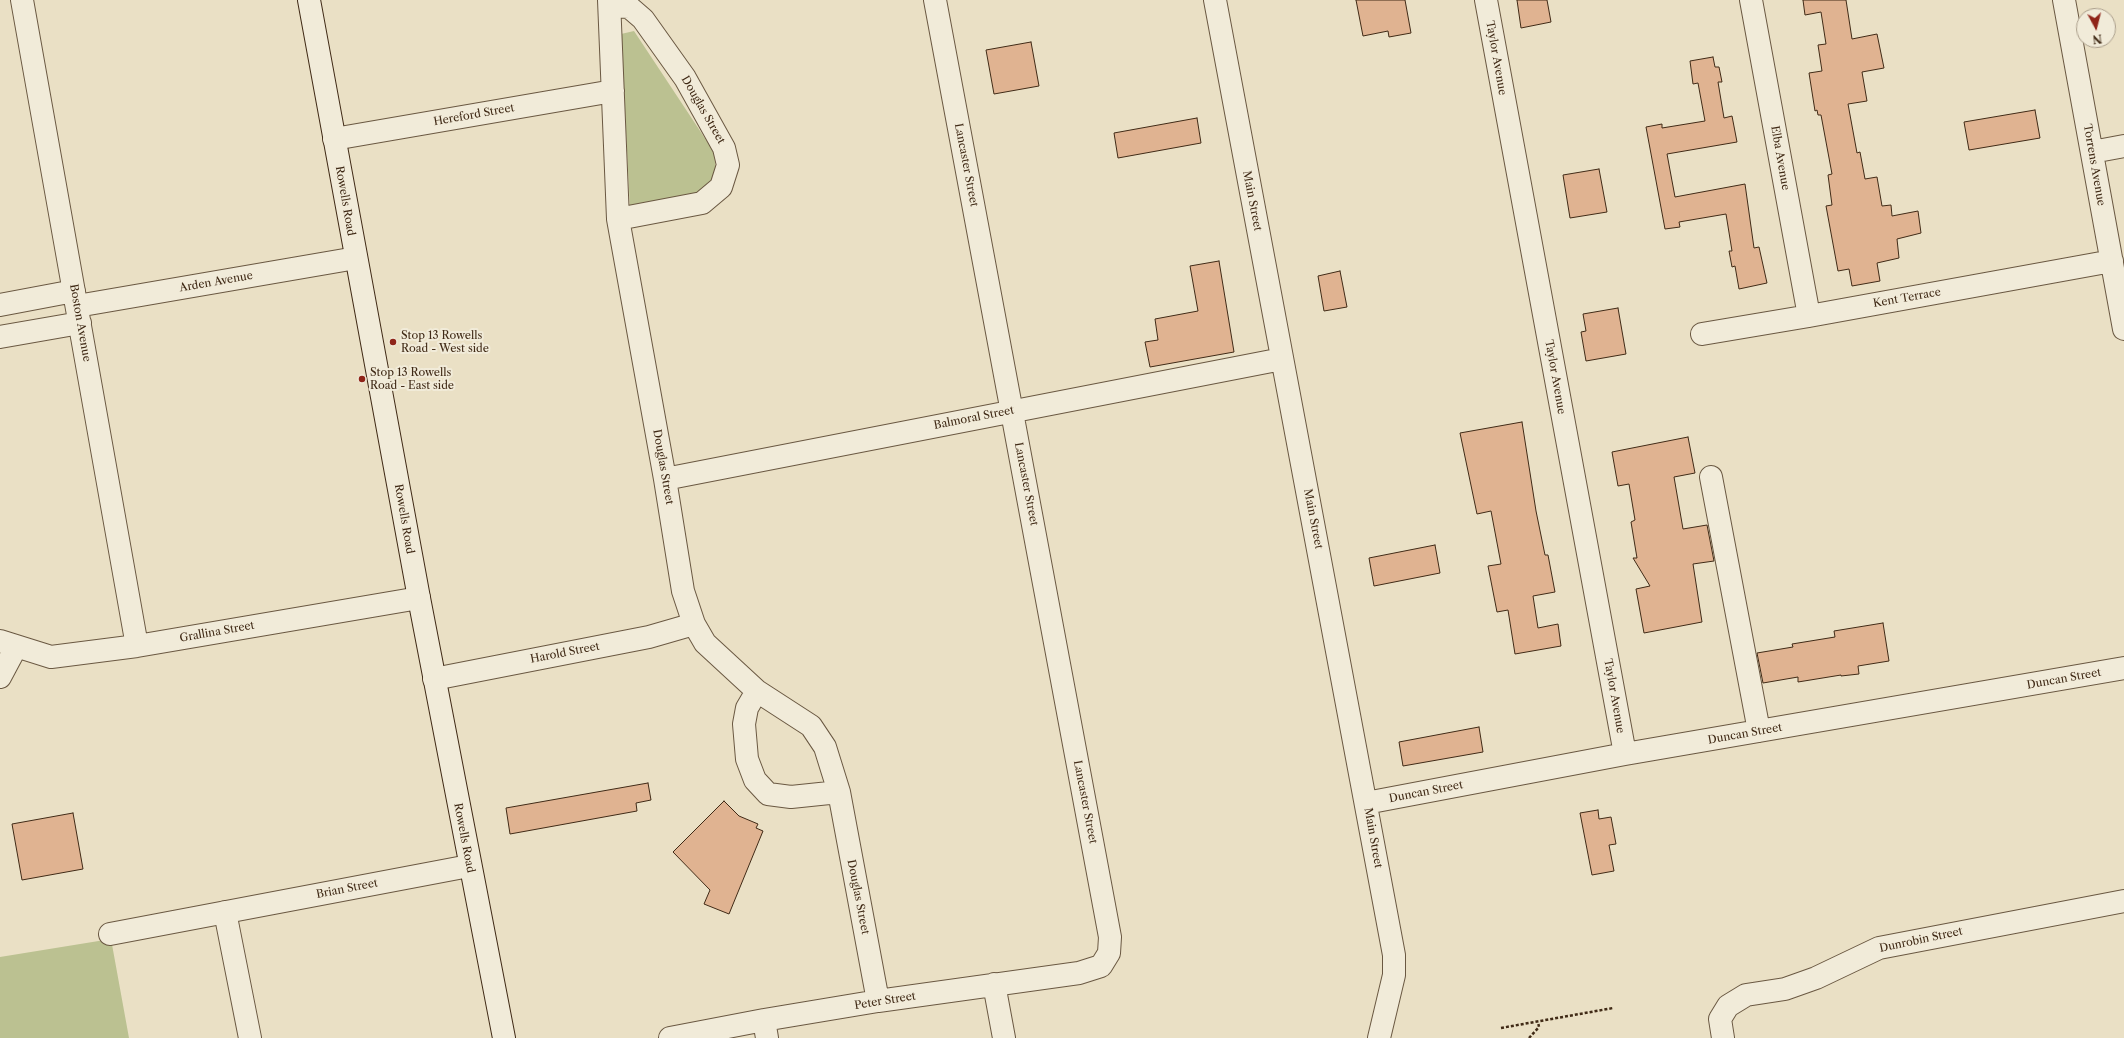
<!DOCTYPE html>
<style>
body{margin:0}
#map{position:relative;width:2124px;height:1038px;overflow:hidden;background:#eae0c5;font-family:"Libre Caslon Text",serif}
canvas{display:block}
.north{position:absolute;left:2076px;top:8px;width:40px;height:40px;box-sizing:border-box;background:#f1ebd9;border:1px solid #aa9e8b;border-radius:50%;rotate:173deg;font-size:11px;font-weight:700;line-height:16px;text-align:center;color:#402a16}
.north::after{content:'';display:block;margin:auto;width:14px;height:18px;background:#8f2418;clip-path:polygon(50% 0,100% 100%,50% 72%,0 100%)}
</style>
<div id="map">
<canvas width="2124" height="1038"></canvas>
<div class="north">N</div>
</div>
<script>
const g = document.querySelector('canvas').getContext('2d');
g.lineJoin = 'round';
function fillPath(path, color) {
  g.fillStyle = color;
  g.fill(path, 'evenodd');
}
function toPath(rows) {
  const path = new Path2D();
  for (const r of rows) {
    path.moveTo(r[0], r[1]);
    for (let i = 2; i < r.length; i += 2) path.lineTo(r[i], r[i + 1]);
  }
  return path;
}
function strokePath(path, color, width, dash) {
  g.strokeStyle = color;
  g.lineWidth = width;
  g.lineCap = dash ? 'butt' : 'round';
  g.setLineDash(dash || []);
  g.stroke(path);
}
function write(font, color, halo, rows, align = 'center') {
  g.font = font + ' "Libre Caslon Text",serif';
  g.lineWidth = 4;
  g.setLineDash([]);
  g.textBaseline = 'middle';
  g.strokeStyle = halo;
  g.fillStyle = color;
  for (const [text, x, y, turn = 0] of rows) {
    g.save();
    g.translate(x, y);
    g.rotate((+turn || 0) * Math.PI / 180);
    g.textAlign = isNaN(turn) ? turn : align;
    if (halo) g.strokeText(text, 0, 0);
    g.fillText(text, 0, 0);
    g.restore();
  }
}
fillPath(toPath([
 [634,31,714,152,716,173,704,191,690,200,630,208,621,34],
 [111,939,129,1038,0,1038,0,957]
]), '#bbc191');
const building = toPath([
 [1356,0,1405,0,1411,33,1389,37,1388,31,1363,36,1356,0],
 [1517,0,1547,0,1551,22,1521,28,1517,0],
 [1803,0,1846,0,1852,39,1877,34,1884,68,1862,72,1867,101,1848,104,1857,153,1860,152,1865,179,1877,177,1882,206,1891,205,1892,216,1918,211,1921,233,1897,239,1899,258,1877,263,1880,281,1852,286,1849,269,1838,271,1826,206,1832,205,1828,175,1832,174,1821,115,1818,115,1817,110,1815,111,1809,73,1822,71,1818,45,1826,44,1821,12,1805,15,1803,0],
 [1031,42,1039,86,994,94,986,50,1031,42],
 [1713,57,1715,67,1719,67,1722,82,1718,82,1724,118,1732,116,1737,142,1667,154,1675,197,1745,184,1754,248,1759,247,1767,283,1739,289,1735,266,1732,267,1729,251,1732,251,1726,214,1679,222,1680,227,1665,229,1646,127,1662,124,1662,128,1705,121,1698,83,1693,84,1690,61,1713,57],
 [2035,110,2040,138,1969,150,1964,122,2035,110],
 [1197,118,1201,143,1118,158,1114,133,1197,118],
 [1599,169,1607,212,1570,218,1563,175,1599,169],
 [1219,261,1234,352,1150,367,1145,342,1158,340,1155,319,1198,311,1190,266,1219,261],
 [1340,271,1347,307,1324,311,1318,276,1340,271],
 [1618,308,1626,354,1586,361,1581,332,1586,331,1583,314,1618,308],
 [1522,422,1536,511,1545,555,1548,555,1555,592,1533,596,1538,628,1558,624,1561,646,1515,654,1508,610,1497,612,1488,566,1501,564,1491,511,1477,514,1460,433,1522,422],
 [1688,437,1695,473,1674,477,1683,529,1707,525,1714,561,1693,564,1702,622,1644,633,1636,589,1650,586,1633,558,1637,558,1631,522,1635,520,1629,484,1618,486,1612,452,1688,437],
 [1435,545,1440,573,1374,586,1369,558,1435,545],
 [1883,623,1889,661,1858,666,1859,674,1841,676,1841,675,1798,682,1798,677,1763,683,1757,653,1793,647,1792,644,1835,637,1834,631,1883,623],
 [1479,727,1483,752,1403,766,1399,742,1479,727],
 [648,783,651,800,636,803,637,811,510,834,506,808,648,783],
 [724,801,739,816,758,824,756,828,763,831,729,914,704,904,710,890,673,852,724,801],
 [1598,810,1599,819,1611,817,1616,844,1609,845,1614,871,1592,875,1580,813,1598,810],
 [73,813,83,869,22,880,12,824,73,813]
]);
fillPath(building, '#e0b391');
strokePath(building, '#402a16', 1);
const street = toPath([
 [22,0,137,646],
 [609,0,618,219,665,479,683,591,694,624,705,643,757,691,811,726,825,747,839,792,878,1001],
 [1215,0,1394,955,1394,975,1379,1038],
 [1486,0,1625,754],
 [1751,0,1809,316],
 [2064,0,2124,329],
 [610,6,629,7,643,19,685,78,724,148,728,165,721,187,702,203,618,219],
 [334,139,613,91],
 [2092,152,2124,146],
 [0,305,74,291],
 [77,306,356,258],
 [1702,334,1809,316,2112,261],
 [0,337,80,323],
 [1711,477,1759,731],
 [665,479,1282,359],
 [0,641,51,657,137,646,419,598],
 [0,677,16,647],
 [434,679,649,637,694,624],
 [757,691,747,708,744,724,747,759,755,780,768,794,791,797,839,792],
 [1366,803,1625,754,2124,668],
 [225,912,250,1038],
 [110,934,469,866],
 [994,984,1004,1038],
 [764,1020,767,1038],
 [670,1038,764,1020,878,1001,1079,973,1101,966,1109,953,1110,937,935,0],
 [1723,1038,1720,1019,1728,1006,1746,995,1785,989,1816,978,1879,948,2124,901]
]);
const secondary = toPath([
 [309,0,419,598,504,1038]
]);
strokePath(street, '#6a5842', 24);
strokePath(secondary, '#402a16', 24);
strokePath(toPath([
 [1501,1028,1613,1008],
 [1529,1038,1539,1027,1538,1022]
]), '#402a16', 2.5, [3, 2]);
strokePath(street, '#f1ebd9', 22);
strokePath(secondary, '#f1ebd9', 22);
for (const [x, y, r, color] of [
 [393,342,4,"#8f2418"],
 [362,379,4,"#8f2418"]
]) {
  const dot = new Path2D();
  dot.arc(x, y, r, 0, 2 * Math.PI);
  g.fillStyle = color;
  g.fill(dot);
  strokePath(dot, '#f1ebd9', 1.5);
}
write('11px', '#402a16', '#f1ebd9', [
 ["Taylor Avenue",1496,58,80],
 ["Douglas Street",703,110,60],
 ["Hereford Street",474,115,-10],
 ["Elba Avenue",1780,158,80],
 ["Lancaster Street",966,165,79],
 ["Torrens Avenue",2094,165,80],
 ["Rowells Road",345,201,80],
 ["Main Street",1252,201,79],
 ["Arden Avenue",216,282,-10],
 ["Kent Terrace",1907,298,-10],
 ["Boston Avenue",80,323,80],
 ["Taylor Avenue",1555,377,80],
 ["Balmoral Street",974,418,-11],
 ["Douglas Street",663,467,80],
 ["Lancaster Street",1026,484,79],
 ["Rowells Road",404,519,80],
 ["Main Street",1313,519,79],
 ["Grallina Street",217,632,-10],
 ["Harold Street",565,653,-11],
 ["Duncan Street",2064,679,-10],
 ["Taylor Avenue",1614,696,80],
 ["Duncan Street",1745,734,-10],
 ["Duncan Street",1426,792,-11],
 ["Lancaster Street",1085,802,79],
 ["Rowells Road",464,838,79],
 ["Main Street",1373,838,80],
 ["Brian Street",347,889,-11],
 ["Douglas Street",858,897,79],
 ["Dunrobin Street",1921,940,-12],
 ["Peter Street",885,1001,-9]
]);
write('11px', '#402a16', '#f1ebd9', [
 ["Stop 13 Rowells",401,336],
 ["Road - West side",401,349],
 ["Stop 13 Rowells",370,373],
 ["Road - East side",370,386]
], 'left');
</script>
